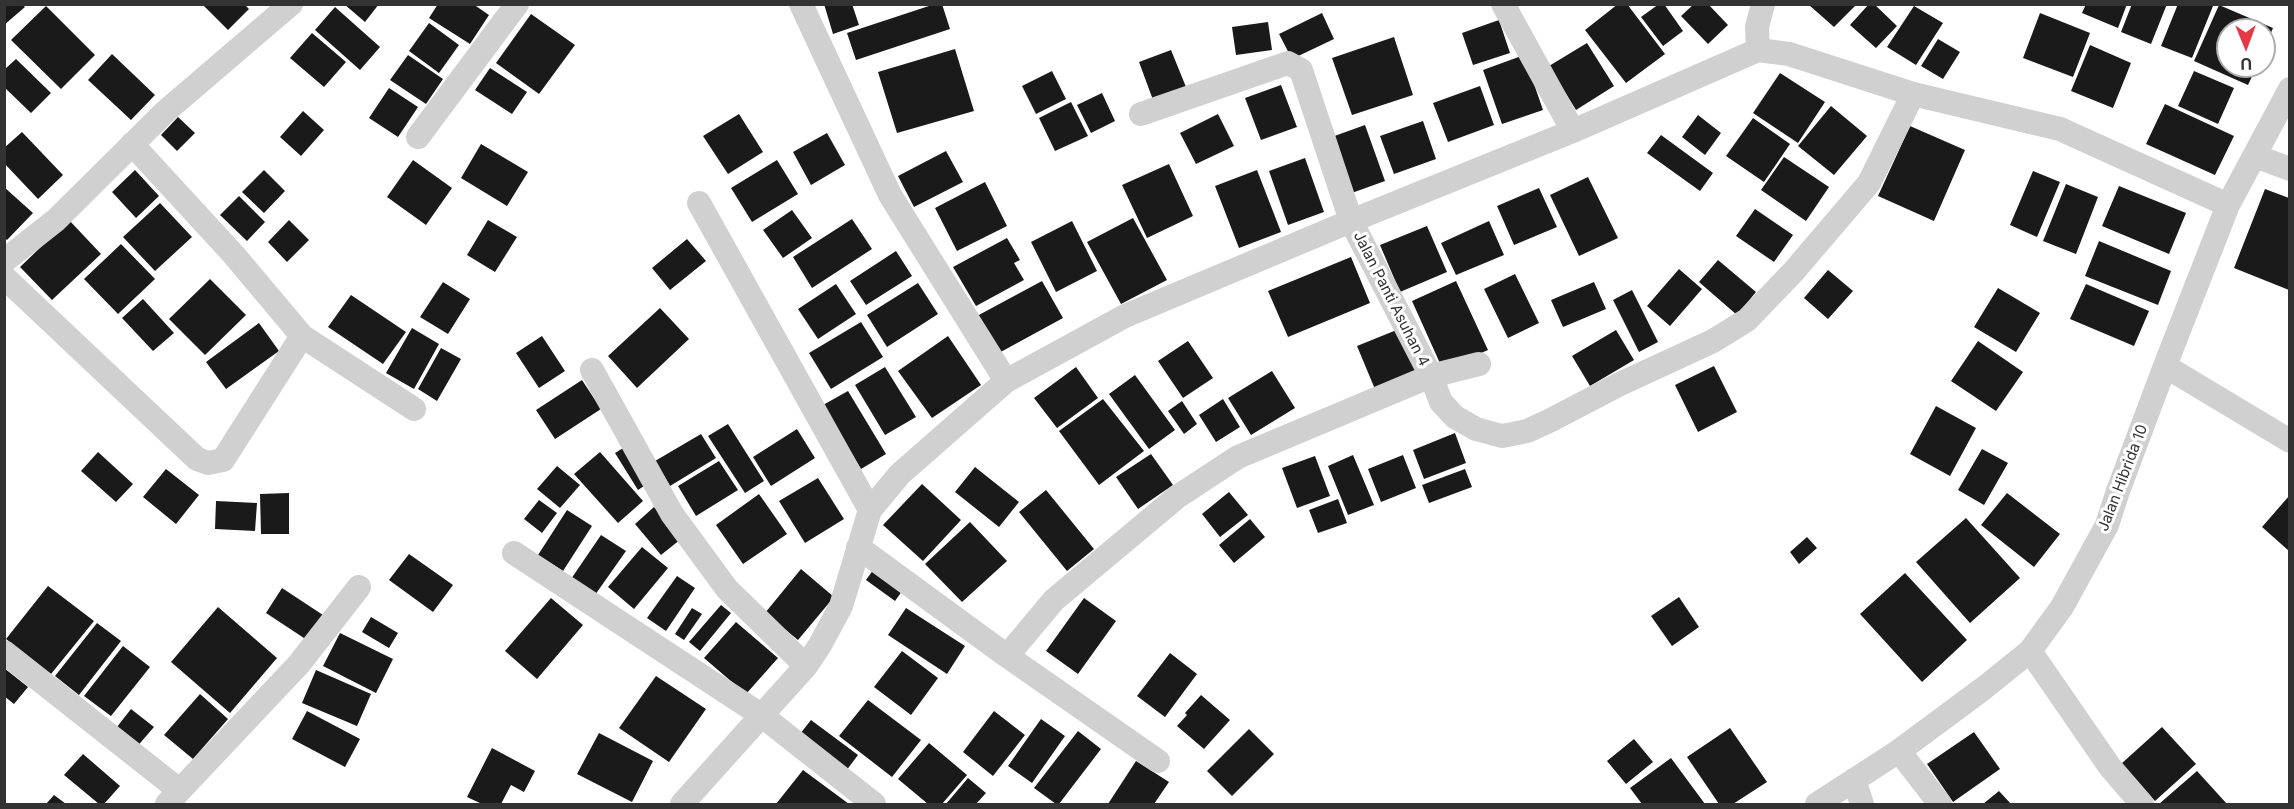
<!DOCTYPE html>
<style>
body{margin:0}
#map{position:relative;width:2294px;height:809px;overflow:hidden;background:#fff;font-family:Inter,sans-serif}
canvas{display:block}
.frame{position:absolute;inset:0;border:6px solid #333;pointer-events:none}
.north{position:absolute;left:2216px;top:18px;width:60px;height:60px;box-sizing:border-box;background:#fff;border:2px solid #adadad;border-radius:50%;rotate:179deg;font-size:16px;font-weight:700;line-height:24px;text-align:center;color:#333}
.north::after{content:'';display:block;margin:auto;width:21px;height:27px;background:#e63946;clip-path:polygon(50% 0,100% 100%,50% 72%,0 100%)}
</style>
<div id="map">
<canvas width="2294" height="809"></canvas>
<div class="frame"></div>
<div class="north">U</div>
</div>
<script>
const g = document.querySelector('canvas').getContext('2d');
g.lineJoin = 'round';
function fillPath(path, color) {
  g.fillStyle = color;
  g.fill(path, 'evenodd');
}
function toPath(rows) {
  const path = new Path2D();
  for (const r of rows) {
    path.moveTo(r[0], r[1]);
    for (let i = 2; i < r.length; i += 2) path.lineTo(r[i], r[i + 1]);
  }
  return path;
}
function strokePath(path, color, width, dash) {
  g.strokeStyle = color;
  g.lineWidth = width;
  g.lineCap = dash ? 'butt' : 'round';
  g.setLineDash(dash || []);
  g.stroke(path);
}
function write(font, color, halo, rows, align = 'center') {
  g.font = font + ' Inter,sans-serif';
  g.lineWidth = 6;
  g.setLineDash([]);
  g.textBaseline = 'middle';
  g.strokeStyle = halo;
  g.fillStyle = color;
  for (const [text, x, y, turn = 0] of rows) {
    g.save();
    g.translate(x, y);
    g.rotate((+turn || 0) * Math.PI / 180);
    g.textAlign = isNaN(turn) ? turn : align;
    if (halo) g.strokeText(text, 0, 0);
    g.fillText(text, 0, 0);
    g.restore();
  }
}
fillPath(toPath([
 [4,4,22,4,25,7,4,25],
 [202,4,244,4,249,9,228,30],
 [344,4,379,4,365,22],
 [438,4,473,4,489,15,470,44,429,18],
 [824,4,852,4,859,25,833,34],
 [935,4,942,4,950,29,856,60,847,33],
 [1618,4,1627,4,1665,54,1626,83,1585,30],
 [1659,4,1664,4,1683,31,1663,46,1641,17],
 [1694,4,1708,4,1728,25,1708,44,1681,16],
 [1869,4,1874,4,1897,26,1876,48,1850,25],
 [2086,4,2127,4,2118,28,2082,13],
 [2132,4,2167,4,2151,44,2121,32],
 [2178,4,2208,4,2213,6,2192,58,2161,46],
 [1809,5,1856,5,1834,27],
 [2219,5,2273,28,2264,49,2264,30,2228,30,2228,66,2257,66,2248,85,2194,61],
 [46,6,95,55,61,89,11,40],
 [1914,6,1943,23,1916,65,1887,47],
 [335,7,380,47,360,70,315,30],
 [1322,13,1334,39,1292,59,1279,34],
 [2040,13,2090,33,2073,77,2023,58],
 [531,14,575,45,539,94,496,63],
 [1499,20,1510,53,1473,65,1462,33],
 [1268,22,1272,50,1236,55,1232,27],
 [429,23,459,45,439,73,409,51],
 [312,33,346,62,324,87,290,58],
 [1394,37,1413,95,1352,115,1332,58],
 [1938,39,1960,52,1943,79,1921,66],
 [1587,43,1614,86,1576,110,1549,66],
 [2090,45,2131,63,2113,108,2071,91],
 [955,49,974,111,897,133,878,72],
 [1171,50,1186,87,1153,100,1139,62],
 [112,54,155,95,131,120,88,80],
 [408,55,443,79,426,104,390,80],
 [1524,55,1543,110,1502,124,1483,70],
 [16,59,51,93,31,113,4,87,4,70],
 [490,68,527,92,512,114,475,90],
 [1052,71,1066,99,1036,114,1022,86],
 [2194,71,2234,88,2218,124,2178,106],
 [1780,73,1825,102,1798,143,1753,113],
 [1281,85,1297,127,1261,140,1245,98],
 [1480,86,1494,125,1448,142,1433,103],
 [389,88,418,107,398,137,369,118],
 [1102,93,1115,121,1091,133,1077,105],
 [1071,102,1088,136,1055,151,1039,118],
 [2165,104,2234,136,2215,175,2146,144],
 [1831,106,1867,136,1834,175,1798,146],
 [303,111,324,130,301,156,280,137],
 [739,114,763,152,728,174,703,136],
 [1218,114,1234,146,1196,164,1180,133],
 [1698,115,1721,133,1705,155,1682,137],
 [178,117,195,133,177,151,161,135],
 [1753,118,1790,144,1764,182,1726,156],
 [1423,121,1436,159,1394,174,1380,136],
 [1365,125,1385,181,1349,194,1329,138],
 [1910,126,1965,150,1934,221,1878,196],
 [22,132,63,175,38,199,4,163,4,148],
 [827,133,845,165,811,185,793,152],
 [1661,135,1713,173,1700,191,1647,153],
 [481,144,528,172,507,206,461,178],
 [946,151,963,182,914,207,898,176],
 [1784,157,1829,187,1806,221,1761,190],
 [1305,158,1324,212,1288,225,1269,171],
 [413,160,452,188,426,225,387,197],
 [777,160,798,194,752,222,731,188],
 [1169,164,1193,216,1147,238,1122,185],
 [135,170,159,196,136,218,112,192],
 [264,170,285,191,264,213,242,192],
 [1257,170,1281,232,1239,248,1215,186],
 [2033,171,2060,182,2037,237,2010,225],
 [1588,177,1618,238,1579,256,1550,195],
 [985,182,1007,226,957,251,935,208],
 [2066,184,2098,197,2076,254,2043,241],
 [2119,186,2186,213,2169,254,2102,226],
 [4,187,33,213,7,240,4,237],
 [1539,188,1557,227,1514,245,1497,206],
 [2265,189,2289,198,2289,290,2234,268],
 [239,196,265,222,247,241,220,215],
 [160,203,192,237,155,271,123,237],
 [1755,209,1793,235,1774,262,1736,236],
 [792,210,812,238,783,258,763,230],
 [1133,218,1167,280,1121,304,1087,242],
 [852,219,872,249,812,288,793,257],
 [69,220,101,254,52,300,20,267],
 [289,220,309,240,287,262,268,242],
 [488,220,517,237,495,272,467,255],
 [1072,221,1097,271,1056,292,1031,242],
 [1489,221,1504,255,1456,275,1441,243],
 [1427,226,1447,272,1400,292,1380,245],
 [1007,238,1020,260,1014,263,1024,280,976,306,953,267],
 [687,239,706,261,670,290,652,268],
 [2099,241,2171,271,2158,305,2085,276],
 [121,244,155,279,118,314,84,279],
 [896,251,912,276,866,305,850,281],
 [1351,257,1370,303,1288,337,1268,291],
 [1718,260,1756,292,1737,315,1699,282],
 [1679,269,1702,289,1670,326,1647,306],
 [1828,270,1853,291,1828,319,1804,298],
 [1515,274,1539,323,1508,338,1484,289],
 [210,279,246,315,205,355,169,319],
 [1042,281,1063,318,997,354,977,316],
 [1456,281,1488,350,1443,370,1412,301],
 [443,282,470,299,448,334,420,317],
 [1594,282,1606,309,1563,327,1551,300],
 [918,283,938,314,887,347,867,315],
 [836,284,856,314,818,339,798,309],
 [2086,284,2149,311,2134,346,2070,319],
 [1998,288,2040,313,2016,352,1974,327],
 [1632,290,1658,342,1639,352,1613,300],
 [351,295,406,332,383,364,328,327],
 [143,299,174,333,153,351,122,318],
 [660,308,689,339,637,388,608,356],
 [861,322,883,357,831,389,809,353],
 [259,323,279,351,226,389,206,362],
 [412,328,439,344,414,389,386,373],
 [1399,329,1419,376,1377,394,1357,346],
 [1616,330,1634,360,1590,386,1572,356],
 [542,336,565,371,539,388,516,353],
 [948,336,981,385,932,418,898,371],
 [1188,341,1213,378,1183,398,1158,361],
 [1978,341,2023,372,1996,411,1951,381],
 [441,348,461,359,437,401,418,389],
 [1714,366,1737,412,1698,432,1675,385],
 [885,367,916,417,885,435,855,385],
 [1076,367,1098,398,1057,428,1034,398],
 [1272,371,1295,408,1251,435,1228,398],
 [1135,375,1175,430,1149,449,1109,394],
 [582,380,601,409,555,439,536,410],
 [848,391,886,454,861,469,823,405],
 [1103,399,1144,451,1099,485,1059,431],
 [1223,399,1240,427,1216,442,1199,415],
 [1182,401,1197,424,1184,434,1168,411],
 [1936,406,1976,428,1950,476,1910,454],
 [728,424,764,481,745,493,708,436],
 [797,429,815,458,771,486,753,457],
 [1455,433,1466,463,1424,479,1413,450],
 [701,434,716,458,670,486,655,461],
 [628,445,650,482,638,490,615,453],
 [1982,449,2008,463,1984,505,1958,490],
 [98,452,133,484,116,502,81,471],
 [600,452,643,501,618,523,574,474],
 [1151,454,1173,485,1138,509,1116,477],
 [1353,455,1374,505,1348,515,1328,466],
 [1403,455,1416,488,1381,502,1368,469],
 [1315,456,1330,496,1297,508,1282,468],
 [719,461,738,490,696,516,678,486],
 [557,466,580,485,560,508,537,489],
 [975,467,1019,502,999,527,955,492],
 [166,469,199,495,176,524,143,497],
 [1465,469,1472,487,1429,503,1422,485],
 [818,478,844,519,805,543,779,501],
 [922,484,961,520,923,561,883,525],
 [1046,490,1094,549,1067,571,1019,512],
 [1229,492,1248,515,1220,537,1202,514],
 [289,493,289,534,261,534,260,494],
 [2007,493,2060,534,2034,567,1981,525],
 [759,494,787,534,743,564,716,525],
 [2289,496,2289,551,2262,527],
 [1338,499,1347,523,1318,533,1309,510],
 [539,500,557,513,542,533,524,519],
 [216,501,257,503,255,531,215,529],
 [654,507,681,539,661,555,635,524],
 [567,510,592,526,563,571,538,555],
 [1966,518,2020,578,1970,623,1916,562],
 [1250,519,1265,537,1234,563,1219,545],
 [970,522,1007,561,962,602,925,564],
 [601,535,626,551,595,595,571,579],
 [1807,537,1817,548,1799,564,1790,552],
 [642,547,668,568,634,609,608,587],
 [409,554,453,585,433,612,389,580],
 [876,566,905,587,895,601,866,580],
 [801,569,834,597,798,640,765,613],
 [1905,573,1967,640,1922,682,1860,614],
 [677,576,695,588,666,631,647,618],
 [48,586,94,621,51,674,6,639],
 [282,588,326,617,310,642,266,613],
 [1679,597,1699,627,1672,646,1651,616],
 [551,598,583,625,537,679,505,651],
 [1084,598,1116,621,1078,674,1046,651],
 [721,605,731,613,700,651,689,642],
 [218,607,277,658,230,713,171,662],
 [692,608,702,614,684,640,675,634],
 [906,608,965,646,947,674,888,635],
 [371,617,398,633,389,648,362,632],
 [736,622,778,658,746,694,704,658],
 [97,623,121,641,79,695,55,676],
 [340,633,393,659,376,693,323,666],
 [123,646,150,667,111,716,84,696],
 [902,651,938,678,911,715,874,687],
 [1170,653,1197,674,1165,717,1137,696],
 [4,668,28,687,14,704,4,696],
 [316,670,371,694,357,726,302,703],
 [656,676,706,709,669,762,619,728],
 [200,694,228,719,193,759,164,735],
 [1201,695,1230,720,1204,749,1177,726,1187,715,1185,713],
 [868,700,921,740,892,777,839,736],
 [131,709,154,727,135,749,113,732],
 [307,711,360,739,345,767,292,739],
 [994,711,1025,735,993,776,963,752],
 [1041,719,1065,736,1032,783,1008,766],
 [811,720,858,755,843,775,796,739],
 [2162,727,2196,764,2155,801,2121,764],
 [1730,728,1767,782,1733,804,1719,804,1687,757],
 [1249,729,1274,754,1232,796,1207,771],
 [1078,731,1101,749,1059,804,1056,804,1034,788],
 [1974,732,2000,769,1953,802,1927,764],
 [599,733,653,761,632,802,577,774],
 [1634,739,1653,762,1626,784,1607,761],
 [929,743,967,775,942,804,928,804,898,779],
 [492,748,535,771,524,792,511,785,501,804,482,804,467,797],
 [83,754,120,786,104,804,99,804,64,775],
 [1671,758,1705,804,1642,804,1630,788],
 [1136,761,1169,782,1154,804,1108,804],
 [803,770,849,804,776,804],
 [2197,771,2227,804,2159,804],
 [968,778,986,793,976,804,946,804],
 [1999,791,2011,804,1983,804],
 [54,795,66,804,46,804]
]), '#1a1a1a');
strokePath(toPath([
 [801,4,890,195,1006,381],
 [1503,4,1573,131],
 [1758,50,1757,27,1763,4],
 [1141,114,1288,63,1301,70,1351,221,1431,376,1441,402,1455,417,1476,429,1502,436,1527,431,1549,421,1620,384,1713,341,1747,320,1794,271,1869,183,1913,94],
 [418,137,517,4],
 [132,144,234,255,302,336,414,409],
 [2255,156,2290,169],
 [699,203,870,510],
 [4,261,56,220,166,111,291,4],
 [4,277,197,459,208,463,223,460,302,336],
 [2165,366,2290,441],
 [592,370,672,514,727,589,806,666],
 [858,547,1007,656,1158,761],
 [514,553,761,715,874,804],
 [2030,651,2110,767,2142,804],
 [4,652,179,790],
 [1007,656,1054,600,1177,497,1238,457,1431,376,1479,364],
 [1899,751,1940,804],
 [1854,780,1862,804],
 [167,804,299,664,359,587],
 [682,804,806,666,820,645,841,606,870,510,900,474,1006,381,1125,316,1351,221,1573,131,1758,50,1789,54,1913,94,2060,129,2228,205],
 [1817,804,1899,751,1984,688,2030,651,2062,607,2107,525,2118,491,2165,366,2228,205,2290,89]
]), '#d0d0d0', 24);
write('15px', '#333', '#fff', [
 ["Jalan Panti Asuhan 4",1391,299,63],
 ["Jalan Hibrida 10",2123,478,-69]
]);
</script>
